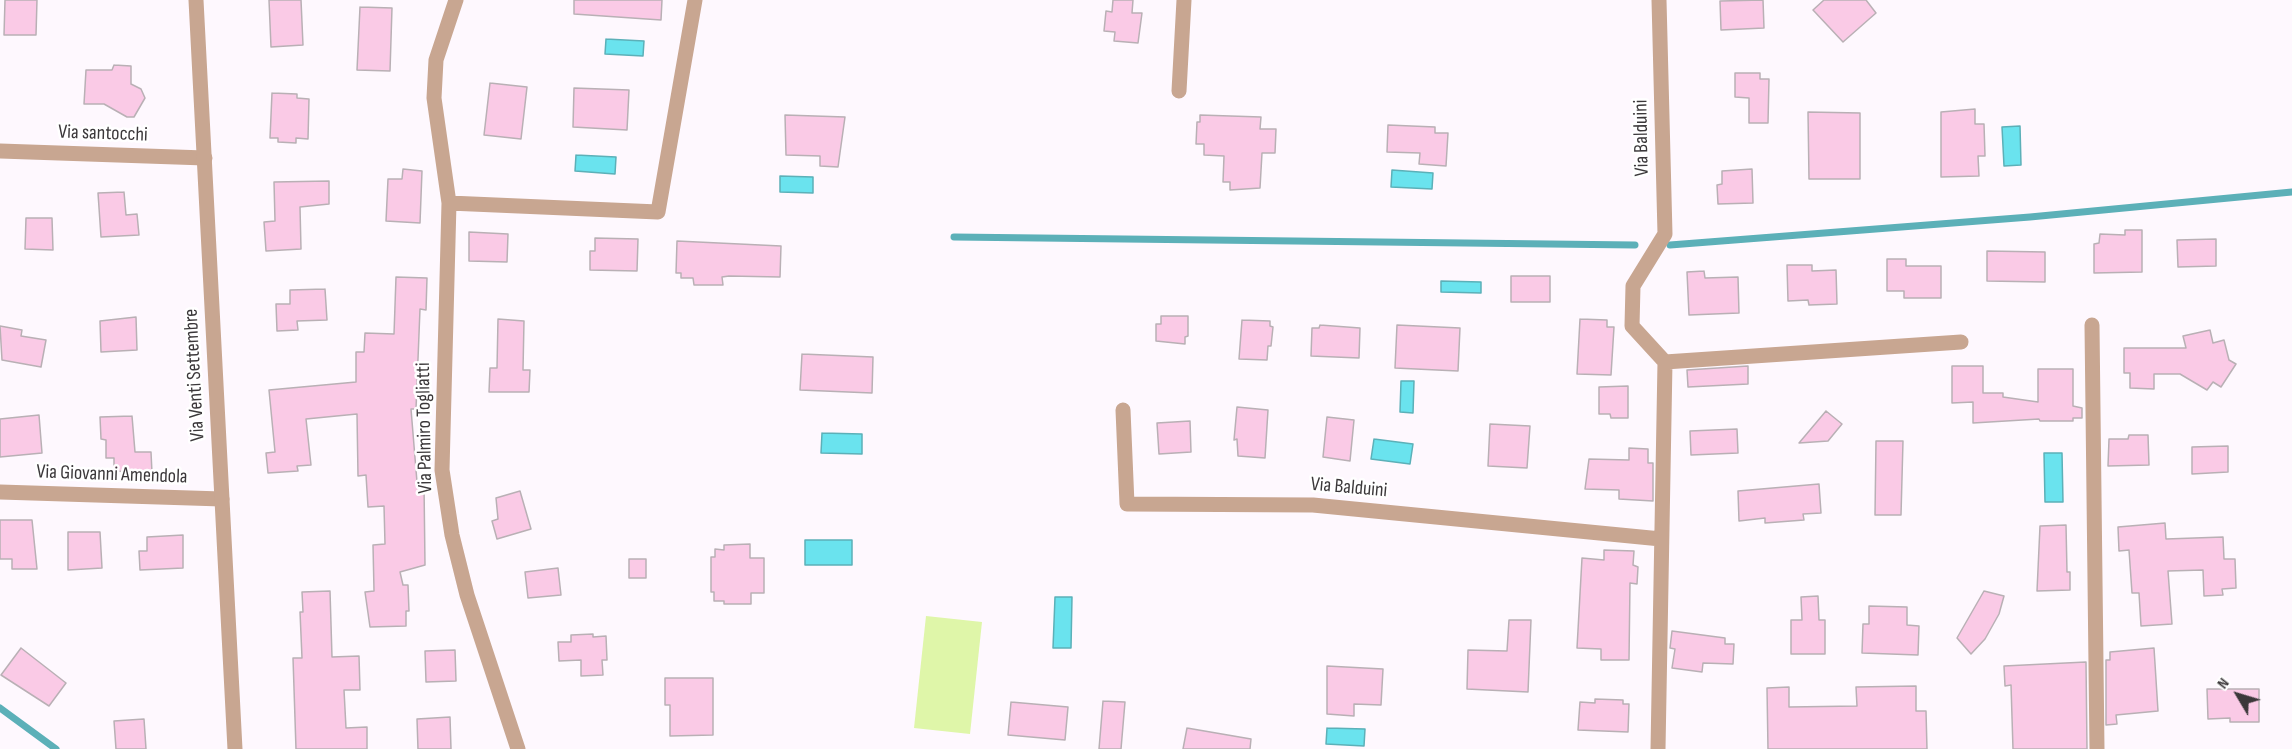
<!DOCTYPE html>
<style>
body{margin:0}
#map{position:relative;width:2292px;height:749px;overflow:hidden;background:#fef8fe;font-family:"Sofia Sans Condensed",sans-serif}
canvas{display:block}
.north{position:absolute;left:2208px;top:665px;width:60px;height:60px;-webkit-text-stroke:4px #fff;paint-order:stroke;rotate:308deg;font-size:16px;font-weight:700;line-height:24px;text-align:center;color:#3b383a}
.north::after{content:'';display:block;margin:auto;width:21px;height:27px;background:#3b383a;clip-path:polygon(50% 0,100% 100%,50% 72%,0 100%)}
</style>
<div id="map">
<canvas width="2292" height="749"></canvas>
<div class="north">N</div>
</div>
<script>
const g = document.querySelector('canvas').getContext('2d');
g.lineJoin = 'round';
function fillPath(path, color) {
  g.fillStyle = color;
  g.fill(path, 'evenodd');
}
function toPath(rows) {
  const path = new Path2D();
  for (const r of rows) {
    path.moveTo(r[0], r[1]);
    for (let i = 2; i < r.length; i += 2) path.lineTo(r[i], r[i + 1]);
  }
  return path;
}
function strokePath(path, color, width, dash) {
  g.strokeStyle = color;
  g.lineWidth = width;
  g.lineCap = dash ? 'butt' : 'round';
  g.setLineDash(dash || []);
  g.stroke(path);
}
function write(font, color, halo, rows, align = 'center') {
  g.font = font + ' "Sofia Sans Condensed",sans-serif';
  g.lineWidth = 5;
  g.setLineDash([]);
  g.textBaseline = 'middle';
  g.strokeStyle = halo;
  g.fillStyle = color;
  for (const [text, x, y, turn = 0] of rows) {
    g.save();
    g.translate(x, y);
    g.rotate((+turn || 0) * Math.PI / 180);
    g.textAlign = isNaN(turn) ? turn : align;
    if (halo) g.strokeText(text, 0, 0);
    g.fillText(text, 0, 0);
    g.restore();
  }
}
fillPath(toPath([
 [926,616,982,622,970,734,914,728]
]), '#dff6a9');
const water = toPath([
 [606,39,644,41,643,56,605,54,606,39],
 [2020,126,2021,165,2004,166,2002,127,2020,126],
 [576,155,616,157,615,174,575,171,576,155],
 [1392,170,1433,173,1432,189,1391,187,1392,170],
 [780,176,813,177,813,193,780,192,780,176],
 [1441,281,1481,282,1481,293,1441,292,1441,281],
 [1401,381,1414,381,1413,413,1400,412,1401,381],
 [822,433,862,434,862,454,821,453,822,433],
 [1374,439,1413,444,1410,464,1371,459,1374,439],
 [2044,453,2062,453,2063,502,2045,502,2044,453],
 [805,540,852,540,852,565,805,565,805,540],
 [1055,597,1072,597,1071,648,1053,648,1055,597],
 [1327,728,1365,729,1364,746,1326,744,1327,728]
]);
fillPath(water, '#6ae3ee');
strokePath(water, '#5cb0b8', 1.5);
strokePath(toPath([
 [954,237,1635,245],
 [1670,245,2030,217,2292,192],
 [0,708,56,749]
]), '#5cb0b8', 7);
const building = toPath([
 [5,0,37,0,36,35,4,35,5,0],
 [269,0,301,0,303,45,271,47,269,0],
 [574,0,662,0,661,20,574,14,574,0],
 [1113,0,1133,0,1132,13,1142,13,1138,43,1114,41,1115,32,1104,31,1106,11,1112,12,1113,0],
 [1763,0,1764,28,1721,30,1720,1,1763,0],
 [1824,0,1866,0,1876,13,1843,42,1813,10,1824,0],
 [360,7,392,8,390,71,357,70,360,7],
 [114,65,131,66,131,84,141,89,145,98,134,117,127,117,104,104,84,104,86,70,112,70,114,65],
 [1735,73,1760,73,1760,79,1769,79,1768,123,1749,123,1749,98,1735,97,1735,73],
 [490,83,527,87,521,139,484,135,490,83],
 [574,88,629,90,627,130,573,127,574,88],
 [272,93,297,94,297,98,309,99,308,139,296,138,296,143,278,142,278,138,270,138,272,93],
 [1975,109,1975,124,1984,124,1985,156,1978,156,1979,176,1941,177,1941,112,1975,109],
 [1808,112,1860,113,1860,179,1809,179,1808,112],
 [785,115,845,117,838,167,820,166,820,156,786,155,785,115],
 [1200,115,1261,117,1260,129,1276,129,1275,153,1262,153,1260,188,1230,190,1230,182,1223,182,1224,156,1204,155,1204,144,1196,144,1197,122,1200,122,1200,115],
 [1388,125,1435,127,1435,133,1448,133,1446,166,1419,164,1420,153,1387,152,1388,125],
 [403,169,422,171,420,223,386,221,388,179,402,179,403,169],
 [1752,169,1753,203,1718,204,1717,185,1722,184,1722,171,1752,169],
 [329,181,329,204,300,207,301,249,266,251,264,222,275,221,274,182,329,181],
 [124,192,126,215,137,214,139,235,101,237,98,193,124,192],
 [26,218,52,218,53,250,25,249,26,218],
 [2125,230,2142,230,2142,272,2094,273,2094,244,2099,243,2100,234,2125,235,2125,230],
 [469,232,508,234,507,262,469,261,469,232],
 [595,238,638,239,637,271,590,270,590,251,595,251,595,238],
 [2216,239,2216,266,2178,267,2177,240,2216,239],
 [677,241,781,246,780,277,729,276,722,277,723,285,694,285,693,278,681,278,681,273,676,273,677,241],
 [1987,251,2045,252,2045,282,1987,281,1987,251],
 [1887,259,1906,259,1906,266,1941,266,1941,298,1904,298,1904,291,1887,291,1887,259],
 [1787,265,1812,265,1812,271,1836,270,1837,304,1809,305,1808,300,1788,301,1787,265],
 [1704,271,1705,278,1738,277,1739,313,1689,315,1687,272,1704,271],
 [1511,276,1550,276,1550,302,1511,302,1511,276],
 [396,277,427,278,426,310,420,309,416,409,411,409,417,482,424,484,425,565,400,572,403,585,408,585,409,611,406,611,406,626,370,627,365,592,374,591,373,545,385,544,384,506,368,507,366,475,358,476,357,414,306,419,311,465,297,466,298,471,268,473,266,453,275,452,269,390,356,382,356,352,364,352,365,333,394,334,396,277],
 [325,289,327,320,297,321,298,330,277,331,276,304,290,304,290,290,325,289],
 [1161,316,1188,316,1188,336,1185,337,1185,344,1156,341,1156,324,1161,324,1161,316],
 [136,317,137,350,101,352,100,321,136,317],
 [498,319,524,321,523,370,530,370,529,392,489,392,490,368,497,368,498,319],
 [1580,319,1607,320,1607,327,1614,327,1611,375,1577,374,1580,319],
 [1242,320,1270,321,1270,326,1273,327,1271,346,1268,346,1267,360,1239,359,1242,320],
 [1320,325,1360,328,1359,358,1311,356,1312,328,1319,328,1320,325],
 [1397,325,1460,328,1458,371,1395,368,1397,325],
 [0,326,22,330,21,336,46,340,41,367,2,360,0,326],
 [2210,330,2213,343,2224,340,2229,360,2236,364,2221,387,2213,382,2207,390,2180,374,2154,374,2154,389,2130,388,2130,373,2124,373,2124,348,2186,348,2183,336,2210,330],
 [802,354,873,357,872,393,800,390,802,354],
 [1748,366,1748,384,1688,387,1687,370,1748,366],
 [1952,366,1983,366,1983,393,2003,393,2003,397,2038,402,2038,369,2073,369,2073,406,2082,408,2082,418,2073,418,2073,421,2040,421,2039,419,1973,423,1973,402,1952,403,1952,366],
 [1628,386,1628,418,1611,418,1610,414,1599,414,1599,387,1628,386],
 [1237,407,1268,410,1265,458,1238,456,1237,439,1234,440,1237,407],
 [1826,411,1842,424,1828,441,1799,443,1826,411],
 [39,415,42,453,0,457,0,419,39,415],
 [132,416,135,452,151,452,152,473,114,471,114,458,106,458,106,440,101,439,100,417,132,416],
 [1327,417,1354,420,1350,461,1323,457,1327,417],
 [1190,421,1191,452,1159,454,1157,423,1190,421],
 [1490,424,1530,426,1527,468,1488,466,1490,424],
 [1737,429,1738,453,1691,455,1690,431,1737,429],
 [2129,435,2148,435,2149,465,2108,466,2109,439,2128,439,2129,435],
 [1876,441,1903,441,1901,515,1875,515,1876,441],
 [2228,446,2228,472,2192,474,2192,447,2228,446],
 [1629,448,1648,449,1648,463,1653,463,1653,501,1619,499,1619,490,1585,489,1589,459,1629,460,1629,448],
 [1819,484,1821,513,1803,514,1804,520,1765,523,1765,518,1739,521,1738,491,1819,484],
 [520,491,531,529,497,539,492,521,498,519,496,498,520,491],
 [0,520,32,520,37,569,12,569,12,559,0,559,0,520],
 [2165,523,2166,539,2223,537,2224,559,2235,559,2236,588,2222,589,2223,595,2204,596,2203,570,2168,571,2172,624,2141,626,2139,593,2132,593,2129,550,2119,551,2118,527,2165,523],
 [2066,525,2067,572,2070,572,2070,590,2037,591,2040,526,2066,525],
 [68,532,100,532,102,568,68,570,68,532],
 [183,535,183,568,140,570,139,551,147,551,147,537,183,535],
 [750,544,750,558,764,558,764,593,751,593,751,604,724,604,724,601,714,601,714,592,711,592,711,557,715,557,715,549,724,550,724,545,750,544],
 [1604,550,1634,551,1633,565,1638,567,1637,584,1630,583,1629,660,1601,660,1601,649,1577,648,1582,558,1604,560,1604,550],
 [629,559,646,559,646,578,629,578,629,559],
 [558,568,561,595,528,598,525,572,558,568],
 [330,591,332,657,359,656,360,690,344,690,346,728,367,727,367,749,296,749,293,658,302,658,300,612,303,612,302,592,330,591],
 [1984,591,2004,596,1999,614,1985,639,1971,654,1957,638,1984,591],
 [1818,596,1819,620,1825,620,1825,654,1791,654,1791,620,1802,620,1801,597,1818,596],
 [1869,606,1907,607,1907,625,1919,626,1918,655,1862,653,1863,624,1869,624,1869,606],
 [1509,620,1531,620,1528,692,1467,689,1468,650,1507,651,1509,620],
 [1672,631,1725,638,1725,644,1734,644,1733,664,1703,663,1702,672,1672,668,1675,649,1670,648,1672,631],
 [593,634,593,637,606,636,607,660,602,660,603,675,581,676,581,660,559,661,558,642,571,642,571,635,593,634],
 [21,648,66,683,49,706,1,675,21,648],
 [2154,648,2158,711,2116,715,2117,724,2106,725,2106,660,2110,660,2110,652,2154,648],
 [455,650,456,681,426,682,425,651,455,650],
 [2086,662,2087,749,2013,749,2011,685,2005,686,2004,666,2086,662],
 [1327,666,1383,669,1381,705,1354,704,1354,716,1327,714,1327,666],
 [665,678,713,678,713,735,670,736,670,705,665,705,665,678],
 [1916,686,1916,711,1926,711,1927,749,1768,749,1767,688,1789,687,1789,707,1857,706,1856,687,1916,686],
 [2207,689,2259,689,2259,722,2230,722,2230,718,2208,719,2207,689],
 [1595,699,1623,700,1623,704,1629,704,1628,732,1578,730,1580,702,1595,703,1595,699],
 [1103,701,1125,702,1121,749,1099,749,1103,701],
 [1011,702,1068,707,1065,740,1008,735,1011,702],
 [450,717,451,749,418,749,417,719,450,717],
 [144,719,146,749,116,749,114,721,144,719],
 [1187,728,1251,739,1250,749,1183,749,1187,728]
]);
fillPath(building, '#facae6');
strokePath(building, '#b9b0b5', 1.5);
strokePath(toPath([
 [456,0,436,60,434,98,449,203,442,470,452,535,467,595,518,749],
 [1179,91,1184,0],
 [0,151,205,158],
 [449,203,658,212,695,0],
 [2092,325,2097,749],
 [1665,362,1961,342],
 [1123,410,1127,504,1313,505,1661,539],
 [0,492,222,499],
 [1658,749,1665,362,1632,326,1633,286,1665,234,1659,0]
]), '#c8a691', 15);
strokePath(toPath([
 [196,0,235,749]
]), '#c8a691', 15);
write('20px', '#3b383a', '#fff', [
 ["Via santocchi",103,134,2],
 ["Via Balduini",1642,138,-91],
 ["Via Venti Settembre",195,375,-93],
 ["Via Palmiro Togliatti",425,428,-91],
 ["Via Giovanni Amendola",112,475,2],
 ["Via Balduini",1349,488,5]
]);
</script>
